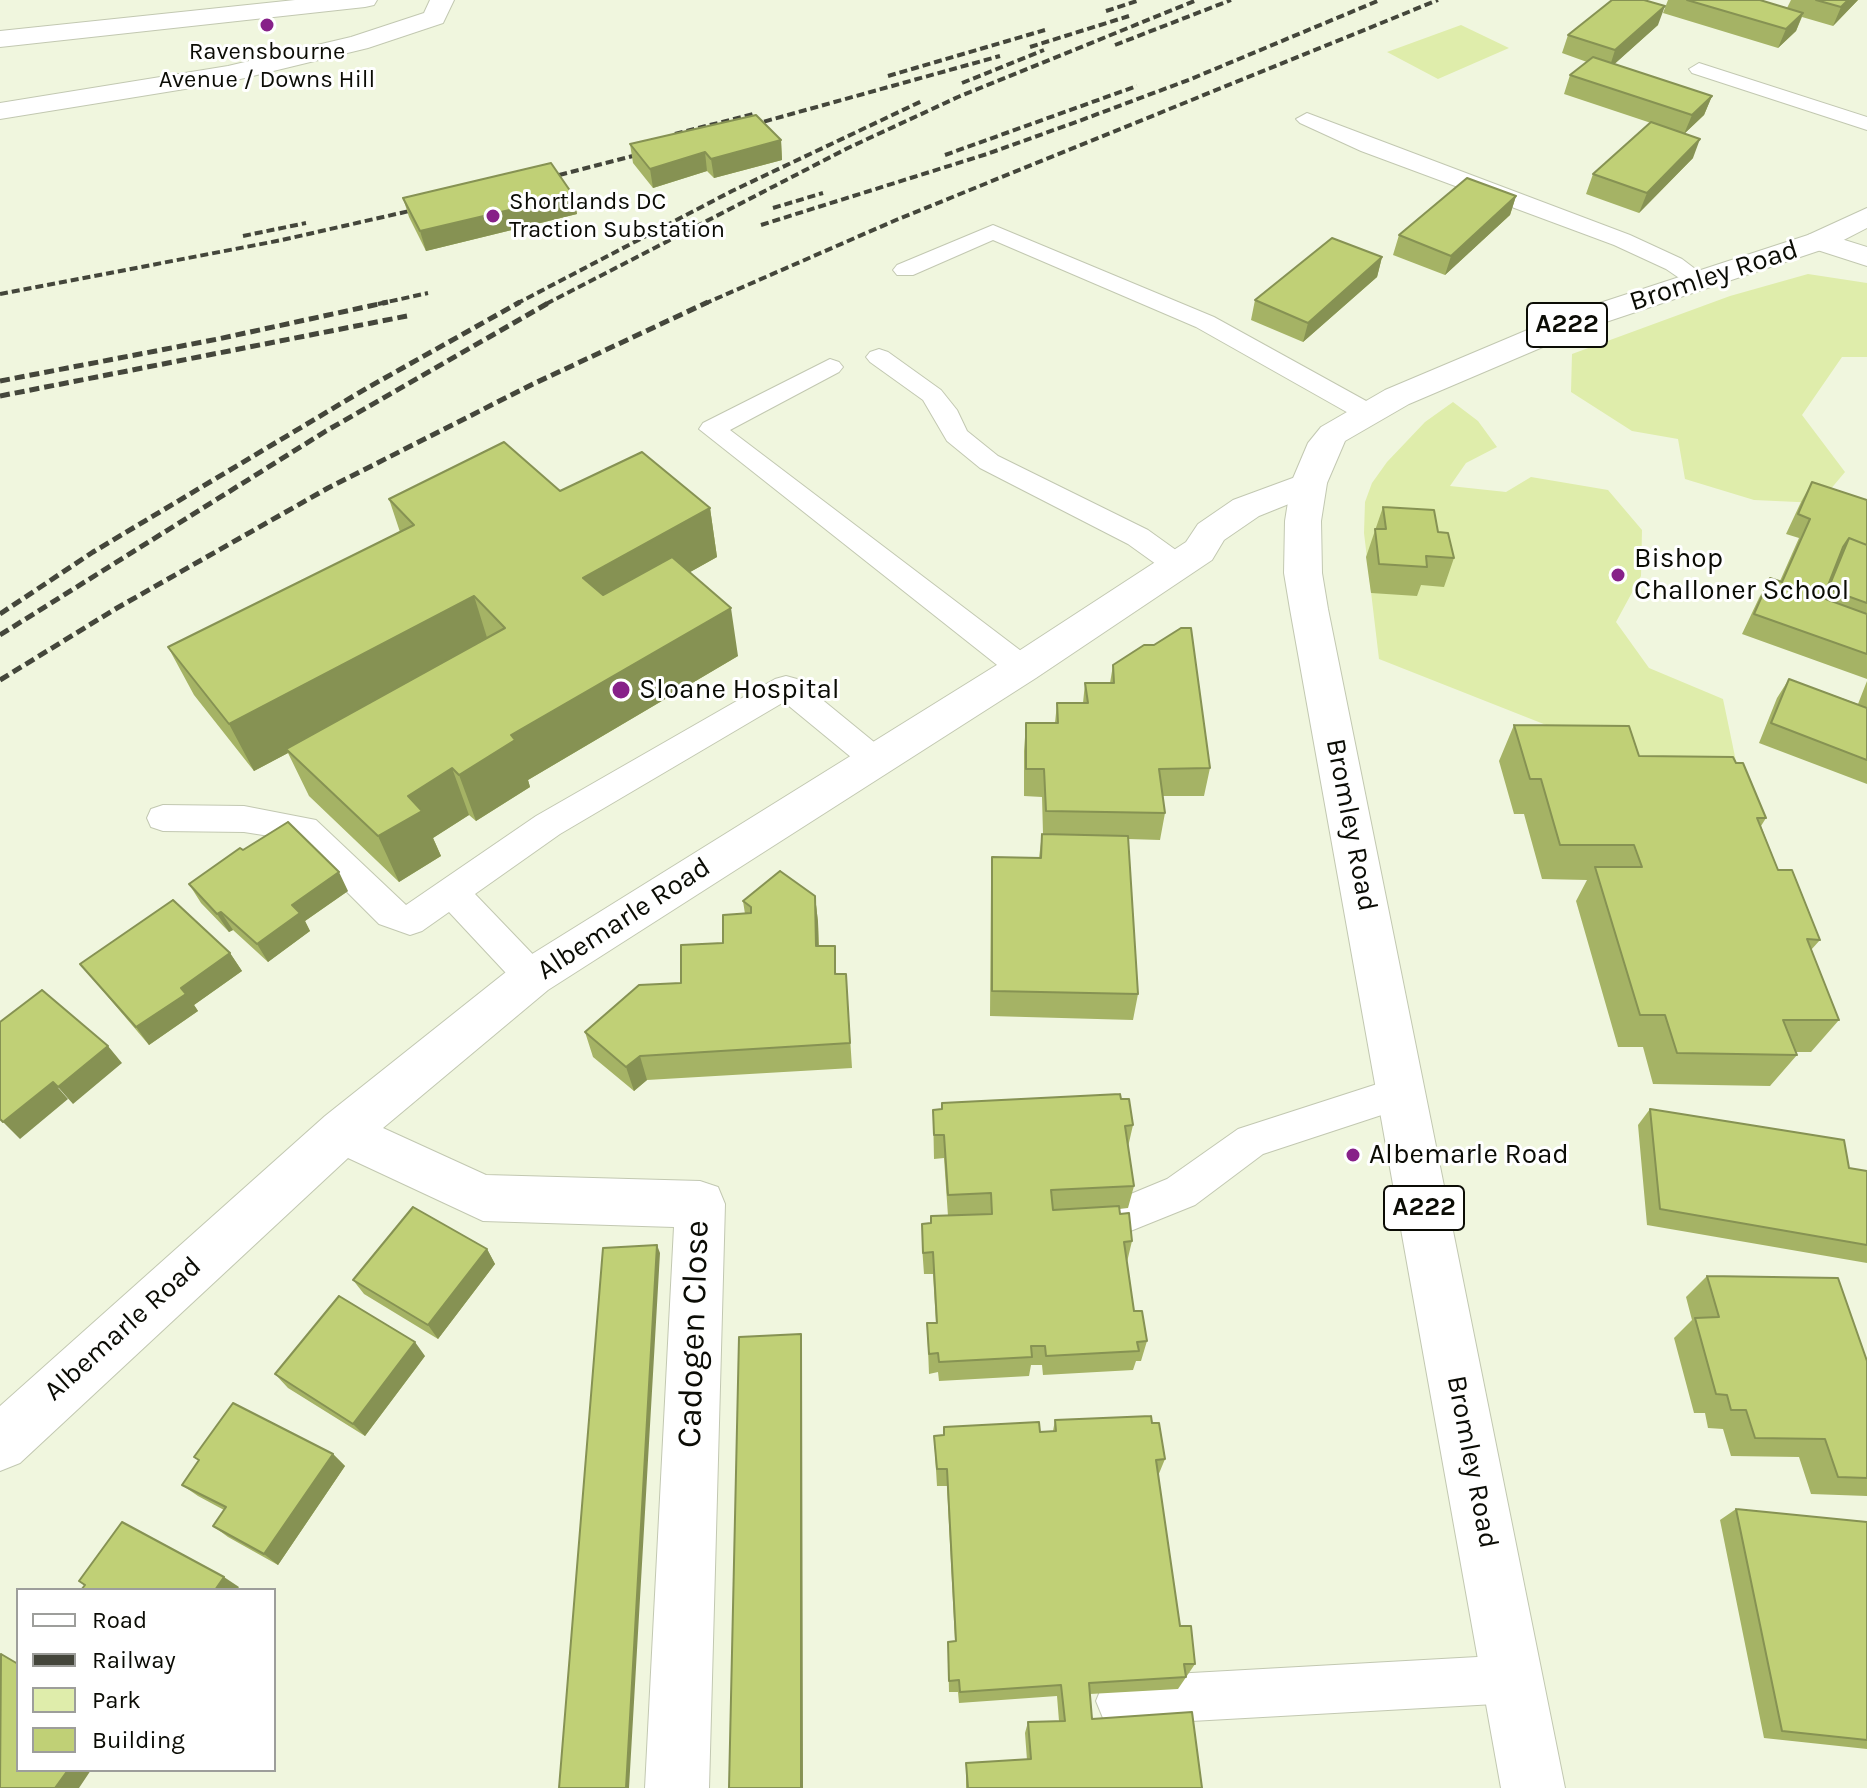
<!DOCTYPE html>
<style>
body{margin:0}
#map{position:relative;width:1867px;height:1788px;overflow:hidden;background:#f0f6de;font-family:Karla,sans-serif}
canvas{display:block}
.legend{position:absolute;left:16px;top:1588px;width:260px;height:184px;box-sizing:border-box;background:#fff;border:2px solid #9d9e9b;margin:0;padding:10px 14px;list-style:none;font-size:24px;color:#0b0c05}
.legend li{display:flex;align-items:center;gap:16px;height:40px}
.legend b{width:40px;border:2px solid #9d9e9b}
</style>
<div id="map">
<canvas width="1867" height="1788"></canvas>
<ul class="legend">
<li><b style="height:10px;background:#fff"></b>Road</li>
<li><b style="height:10px;background:#44463b"></b>Railway</li>
<li><b style="height:22px;background:#dfedab"></b>Park</li>
<li><b style="height:22px;background:#c0d076"></b>Building</li>
</ul>
</div>
<script>
const g = document.querySelector('canvas').getContext('2d');
g.lineJoin = 'round';
function fillPath(path, color) {
  g.fillStyle = color;
  g.fill(path, 'evenodd');
}
function toPath(rows) {
  const path = new Path2D();
  for (const r of rows) {
    path.moveTo(r[0], r[1]);
    for (let i = 2; i < r.length; i += 2) path.lineTo(r[i], r[i + 1]);
  }
  return path;
}
function strokePath(path, color, width, dash) {
  g.strokeStyle = color;
  g.lineWidth = width;
  g.lineCap = dash ? 'butt' : 'round';
  g.setLineDash(dash || []);
  g.stroke(path);
}
function write(font, color, halo, rows, align = 'center') {
  g.font = font + ' Karla,sans-serif';
  g.lineWidth = 6;
  g.setLineDash([]);
  g.textBaseline = 'middle';
  g.strokeStyle = halo;
  g.fillStyle = color;
  for (const [text, x, y, turn = 0] of rows) {
    g.save();
    g.translate(x, y);
    g.rotate((+turn || 0) * Math.PI / 180);
    g.textAlign = isNaN(turn) ? turn : align;
    if (halo) g.strokeText(text, 0, 0);
    g.fillText(text, 0, 0);
    g.restore();
  }
}
fillPath(toPath([
 [1461,25,1509,48,1438,79,1387,52],
 [1808,274,1867,283,1867,357,1842,357,1802,415,1845,472,1819,503,1754,500,1685,479,1678,439,1632,431,1571,392,1572,354,1730,296],
 [1453,402,1478,421,1497,447,1466,463,1450,486,1506,492,1531,477,1608,490,1642,530,1641,576,1616,622,1649,668,1723,699,1738,771,1721,794,1379,659,1364,533,1365,502,1372,483,1387,462,1425,422]
]), '#dfedab');
const service = toPath([
 [1699,63,1867,117,1867,130,1692,73,1689,69,1699,63],
 [1307,113,1630,235,1682,259,1711,281,1707,286,1699,288,1691,286,1666,269,1614,245,1361,151,1300,123,1296,119,1307,113],
 [993,225,1214,317,1377,407,1381,413,1377,419,1359,419,1196,327,993,240,913,275,897,275,893,270,897,265,993,225],
 [879,349,888,352,941,390,957,410,967,431,998,456,1148,530,1187,558,1191,565,1187,572,1177,575,1167,572,1128,544,980,468,947,441,923,400,870,362,866,357,870,352,879,349],
 [830,359,839,362,843,367,839,372,730,430,1033,660,1037,668,1033,676,1022,679,1011,676,699,429,703,423,830,359],
 [786,676,797,679,885,751,890,759,885,767,874,771,863,767,784,702,560,834,475,894,545,967,550,977,545,987,532,992,519,987,449,912,422,931,410,935,379,924,295,840,244,832,163,831,151,827,147,818,151,809,163,805,244,806,316,820,406,905,536,816,775,679,786,676],
 [1402,1076,1415,1080,1421,1092,1415,1104,1263,1154,1195,1205,1123,1234,1109,1229,1103,1216,1109,1203,1167,1179,1238,1129,1402,1076],
 [1513,1655,1530,1662,1537,1679,1530,1696,1513,1703,1120,1725,1103,1718,1096,1701,1103,1684,1120,1677,1513,1655]
]);
const minor = toPath([
 [295,0,377,0,374,5,365,7,0,47,0,31,295,0],
 [430,0,454,0,443,23,368,48,228,82,0,119,0,103,228,66,351,37,424,13,430,0],
 [1819,232,1867,247,1867,266,1808,247,1804,241,1808,235,1819,232],
 [1309,472,1321,475,1327,483,1321,491,1259,516,1224,540,1212,560,1036,678,548,990,383,1128,486,1175,700,1181,718,1187,725,1204,709,1788,645,1788,674,1227,483,1221,348,1158,20,1463,0,1471,0,1406,325,1116,516,964,1008,658,1186,542,1198,524,1233,500,1309,472]
]);
const primary = toPath([
 [1867,208,1867,228,1830,247,1585,329,1409,404,1345,441,1327,483,1321,521,1322,573,1328,609,1565,1788,1501,1788,1290,609,1284,573,1285,521,1291,483,1308,443,1321,427,1385,390,1563,315,1808,235,1867,208]
]);
strokePath(service, '#c2c8b1', 2);
strokePath(minor, '#c2c8b1', 2);
strokePath(primary, '#c2c8b1', 2);
fillPath(service, '#fff');
fillPath(minor, '#fff');
fillPath(primary, '#fff');
strokePath(toPath([
 [1106,11,1140,0],
 [1115,45,1231,0],
 [1030,47,1129,16],
 [888,76,1045,30],
 [962,83,1044,50],
 [741,128,1000,56],
 [675,134,753,114],
 [945,155,1137,86],
 [536,181,652,151],
 [773,208,823,193],
 [761,225,987,154,1079,121,1191,79,1380,0],
 [243,236,306,223],
 [0,294,282,240,427,207],
 [378,304,428,293],
 [516,304,732,191,922,101],
 [546,304,848,148,958,97,1197,0],
 [704,304,896,220,1438,0]
]), '#44463b', 4, [8, 4]);
strokePath(toPath([
 [0,381,218,339,388,302],
 [0,396,407,316],
 [0,614,93,552,367,388,520,302],
 [0,635,326,431,550,302],
 [0,680,117,608,328,488,533,384,708,302]
]), '#44463b', 5, [10, 5]);
fillPath(toPath([
 [1668,0,1760,0,1787,8,1791,0,1858,0,1833,26,1802,17,1796,31,1778,48,1663,13],
 [1658,25,1614,64,1712,96,1704,115,1685,133,1693,158,1639,213,1586,194,1593,174,1651,123,1564,94,1570,75,1587,62,1562,53,1568,35],
 [781,140,782,160,714,178,707,171,653,188,633,163,630,144],
 [573,195,577,214,426,251,409,217,403,198],
 [1516,196,1510,215,1445,275,1393,255,1399,235],
 [1382,257,1377,277,1303,342,1251,320,1255,300],
 [1812,482,1867,500,1867,679,1742,634,1759,598,1770,578,1780,581,1799,538,1786,534,1801,502],
 [560,491,710,508,717,557,690,572,738,656,528,780,530,787,476,821,469,815,433,838,441,856,399,882,309,796,288,753,254,771,194,695,168,647,400,532,389,499],
 [1383,507,1438,532,1454,558,1444,587,1421,585,1417,596,1371,593,1366,557],
 [1113,665,1210,768,1204,796,1163,796,1165,813,1160,840,1128,839,1138,994,1133,1020,990,1016,991,884,992,857,1039,858,1042,834,1043,834,1042,797,1024,796,1024,751,1026,723,1055,723,1057,703,1083,703,1085,683,1110,683],
 [1789,679,1858,704,1867,681,1867,784,1759,743,1777,698],
 [1514,725,1639,756,1766,818,1761,826,1778,870,1820,940,1811,950,1839,1020,1811,1052,1796,1052,1797,1055,1770,1086,1653,1084,1643,1047,1618,1047,1576,901,1587,880,1542,879,1524,814,1514,814,1499,761],
 [189,884,348,891,305,921,310,931,268,962,233,930,229,932,201,903],
 [815,896,818,922,819,946,837,974,846,974,852,1068,647,1080,634,1091,593,1057,585,1032,681,983,723,943,745,914,743,901],
 [230,953,242,971,194,1005,198,1011,149,1045,80,964],
 [1121,1099,1133,1125,1128,1147,1134,1186,1128,1208,1119,1209,1120,1214,1132,1241,1127,1262,1134,1311,1147,1341,1141,1361,1136,1361,1133,1370,1043,1375,1042,1365,1031,1365,1029,1376,939,1381,938,1372,929,1374,927,1323,936,1323,933,1274,924,1274,922,1246,922,1224,931,1223,948,1216,944,1158,934,1159,933,1110],
 [1650,1109,1849,1168,1867,1171,1867,1263,1647,1225,1638,1125],
 [487,1249,495,1264,438,1339,364,1294,353,1280],
 [1707,1276,1867,1361,1867,1496,1811,1494,1799,1457,1731,1456,1723,1429,1708,1428,1705,1413,1694,1413,1674,1338,1692,1320,1686,1297],
 [425,1356,365,1436,288,1388,275,1374],
 [1055,1420,1152,1423,1165,1459,1158,1476,1180,1626,1195,1664,1178,1689,1090,1694,1092,1719,1202,1788,966,1788,966,1763,1027,1760,1025,1733,1028,1722,1059,1721,1057,1696,959,1703,958,1692,949,1692,948,1642,955,1641,947,1486,937,1486,934,1436,1053,1431],
 [333,1454,345,1466,278,1565,228,1537,213,1526,224,1510,198,1496,182,1485,199,1461,194,1457],
 [1736,1509,1867,1522,1867,1749,1764,1738,1720,1520]
]), '#a5b365');
fillPath(toPath([
 [1848,0,1858,0,1833,26,1841,7],
 [1665,6,1658,25,1609,69,1615,50],
 [1803,13,1796,31,1778,48,1786,29],
 [1712,96,1704,115,1684,134,1692,115],
 [1700,139,1693,158,1639,213,1647,193],
 [781,140,782,160,714,178,711,159],
 [705,152,707,171,653,188,650,169],
 [573,195,577,214,426,251,420,231],
 [1516,196,1510,215,1445,275,1451,256],
 [1382,257,1377,277,1303,342,1308,323],
 [710,508,717,557,594,626,583,578],
 [474,596,489,644,286,749,288,753,254,771,229,724],
 [731,608,738,656,528,780,530,787,476,821,459,775,511,735],
 [452,768,469,815,433,838,441,856,399,882,378,836,408,796],
 [339,872,348,891,305,921,310,931,268,962,257,944,292,905],
 [815,896,818,922,819,972,816,946],
 [221,912,233,930,229,932,217,914],
 [230,953,242,971,194,1005,198,1011,149,1045,136,1027,181,988],
 [108,1046,122,1063,73,1104,58,1087],
 [640,1056,647,1080,634,1091,626,1067],
 [53,1082,68,1099,20,1139,3,1122],
 [657,1245,660,1253,629,1788,626,1788],
 [487,1249,495,1264,438,1339,428,1325],
 [801,1334,802,1341,803,1788,801,1788],
 [415,1342,425,1356,365,1436,353,1424],
 [333,1454,345,1466,278,1565,264,1554],
 [224,1577,239,1587,237,1590,215,1590],
 [68,1770,91,1770,79,1788,55,1788]
]), '#869253');
const building = toPath([
 [1612,0,1644,0,1665,6,1615,50,1568,35,1612,0],
 [1687,0,1760,0,1803,13,1786,29,1687,0],
 [1816,0,1848,0,1841,7,1816,0],
 [1593,57,1712,96,1692,115,1570,75,1593,57],
 [756,115,781,140,711,159,705,152,650,169,630,144,756,115],
 [1651,122,1700,139,1647,193,1593,174,1651,122],
 [551,163,573,195,420,231,403,198,551,163],
 [1467,178,1516,196,1451,256,1399,235,1467,178],
 [1332,238,1382,257,1308,323,1255,300,1332,238],
 [504,442,560,491,642,452,710,508,583,578,603,595,672,557,731,608,511,735,515,740,459,775,452,768,408,796,422,811,378,836,286,749,505,628,474,596,229,724,168,647,414,525,389,499,504,442],
 [1812,482,1867,500,1867,545,1849,538,1843,547,1823,598,1867,614,1867,654,1754,614,1770,578,1782,582,1810,519,1798,514,1812,482],
 [1383,507,1434,510,1438,532,1448,533,1454,558,1426,556,1427,567,1379,564,1375,529,1386,529,1383,507],
 [1849,538,1867,545,1867,603,1828,589,1849,538],
 [1181,628,1191,628,1210,768,1159,769,1165,813,1046,811,1044,769,1026,769,1026,723,1058,723,1057,703,1088,703,1085,683,1114,683,1113,665,1144,645,1154,645,1181,628],
 [1789,679,1867,708,1867,760,1771,723,1789,679],
 [1514,725,1629,726,1639,756,1733,757,1736,763,1743,763,1766,818,1757,818,1778,870,1792,870,1820,940,1807,939,1839,1020,1783,1020,1797,1055,1677,1053,1665,1015,1640,1015,1595,867,1642,867,1634,845,1560,845,1541,779,1530,779,1514,725],
 [288,822,339,872,292,905,300,913,257,944,221,912,217,914,189,884,240,848,243,850,288,822],
 [1042,834,1128,836,1138,994,992,991,992,857,1041,858,1042,834],
 [780,871,815,896,816,946,835,946,835,974,846,974,850,1043,640,1056,626,1067,585,1032,639,985,681,983,681,945,723,943,723,915,751,913,751,907,743,901,780,871],
 [173,900,230,953,181,988,186,994,136,1027,80,964,173,900],
 [42,990,108,1046,58,1087,53,1082,3,1122,0,1119,0,1022,42,990],
 [1120,1094,1121,1099,1129,1099,1133,1125,1125,1126,1134,1186,1051,1190,1053,1210,1119,1206,1120,1214,1129,1213,1132,1241,1124,1242,1134,1311,1142,1311,1147,1341,1137,1342,1139,1351,1046,1356,1045,1346,1031,1346,1032,1357,939,1362,938,1353,929,1354,927,1323,937,1323,933,1252,923,1253,922,1224,931,1223,931,1216,992,1214,991,1193,948,1195,944,1135,934,1135,933,1110,942,1109,942,1103,1120,1094],
 [1650,1109,1844,1140,1849,1168,1867,1171,1867,1245,1660,1209,1650,1109],
 [413,1207,487,1249,428,1325,353,1280,413,1207],
 [657,1245,626,1788,559,1788,603,1248,657,1245],
 [1707,1276,1838,1278,1867,1361,1867,1478,1838,1477,1825,1439,1755,1438,1746,1410,1731,1410,1727,1395,1716,1394,1695,1318,1719,1317,1707,1276],
 [339,1296,415,1342,353,1424,275,1374,339,1296],
 [801,1334,801,1788,729,1788,739,1337,801,1334],
 [233,1403,333,1454,264,1554,213,1526,226,1507,182,1485,199,1460,194,1457,233,1403],
 [1151,1416,1152,1423,1159,1423,1165,1459,1156,1460,1180,1626,1191,1626,1195,1664,1184,1664,1186,1677,1089,1683,1092,1719,1192,1712,1202,1788,968,1788,966,1763,1031,1759,1028,1722,1065,1721,1061,1685,960,1692,959,1680,949,1681,948,1642,956,1641,947,1469,937,1469,934,1436,944,1435,944,1427,1039,1422,1040,1432,1056,1431,1055,1420,1151,1416],
 [1736,1509,1867,1522,1867,1740,1782,1731,1736,1509],
 [122,1522,224,1577,215,1590,81,1590,85,1585,79,1581,122,1522],
 [1,1654,18,1664,18,1770,68,1770,55,1788,0,1788,1,1654]
]);
fillPath(building, '#c0d076');
strokePath(building, '#869253', 2);
for (const [x, y, r, color] of [
 [267,25,8,"#872188"],
 [493,216,8,"#872188"],
 [1618,575,8,"#872188"],
 [621,690,10,"#872188"],
 [1353,1155,8,"#872188"]
]) {
  const dot = new Path2D();
  dot.arc(x, y, r, 0, 2 * Math.PI);
  g.fillStyle = color;
  g.fill(dot);
  strokePath(dot, '#fff', 3);
}
write('24px', '#0b0c05', '#fff', [
 ["Ravensbourne",267,52],
 ["Avenue / Downs Hill",267,80],
 ["Shortlands DC",509,202,"left"],
 ["Traction Substation",509,230,"left"]
]);
for (const [x, y, w] of [
 [1567,325,80],
 [1424,1208,80]
]) {
  const box = new Path2D();
  box.roundRect(x - w / 2, y - 22, w, 44, 6);
  g.fillStyle = '#fff';
  g.fill(box);
  strokePath(box, '#0b0c05', 2);
}
write('bold 26px', '#0b0c05', null, [
 ["A222",1567,325],
 ["A222",1424,1208]
]);
write('28px', '#0b0c05', '#fff', [
 ["Bromley Road",1714,276,-18],
 ["Bromley Road",1351,825,79],
 ["Albemarle Road",624,919,-33],
 ["Albemarle Road",123,1329,-42],
 ["Bromley Road",1472,1462,79]
]);
write('28px', '#0b0c05', '#fff', [
 ["Bishop",1634,559],
 ["Challoner School",1634,591],
 ["Sloane Hospital",639,690],
 ["Albemarle Road",1369,1155]
], 'left');
write('34px', '#0b0c05', '#fff', [
 ["Cadogen Close",694,1334,-88]
]);
</script>
